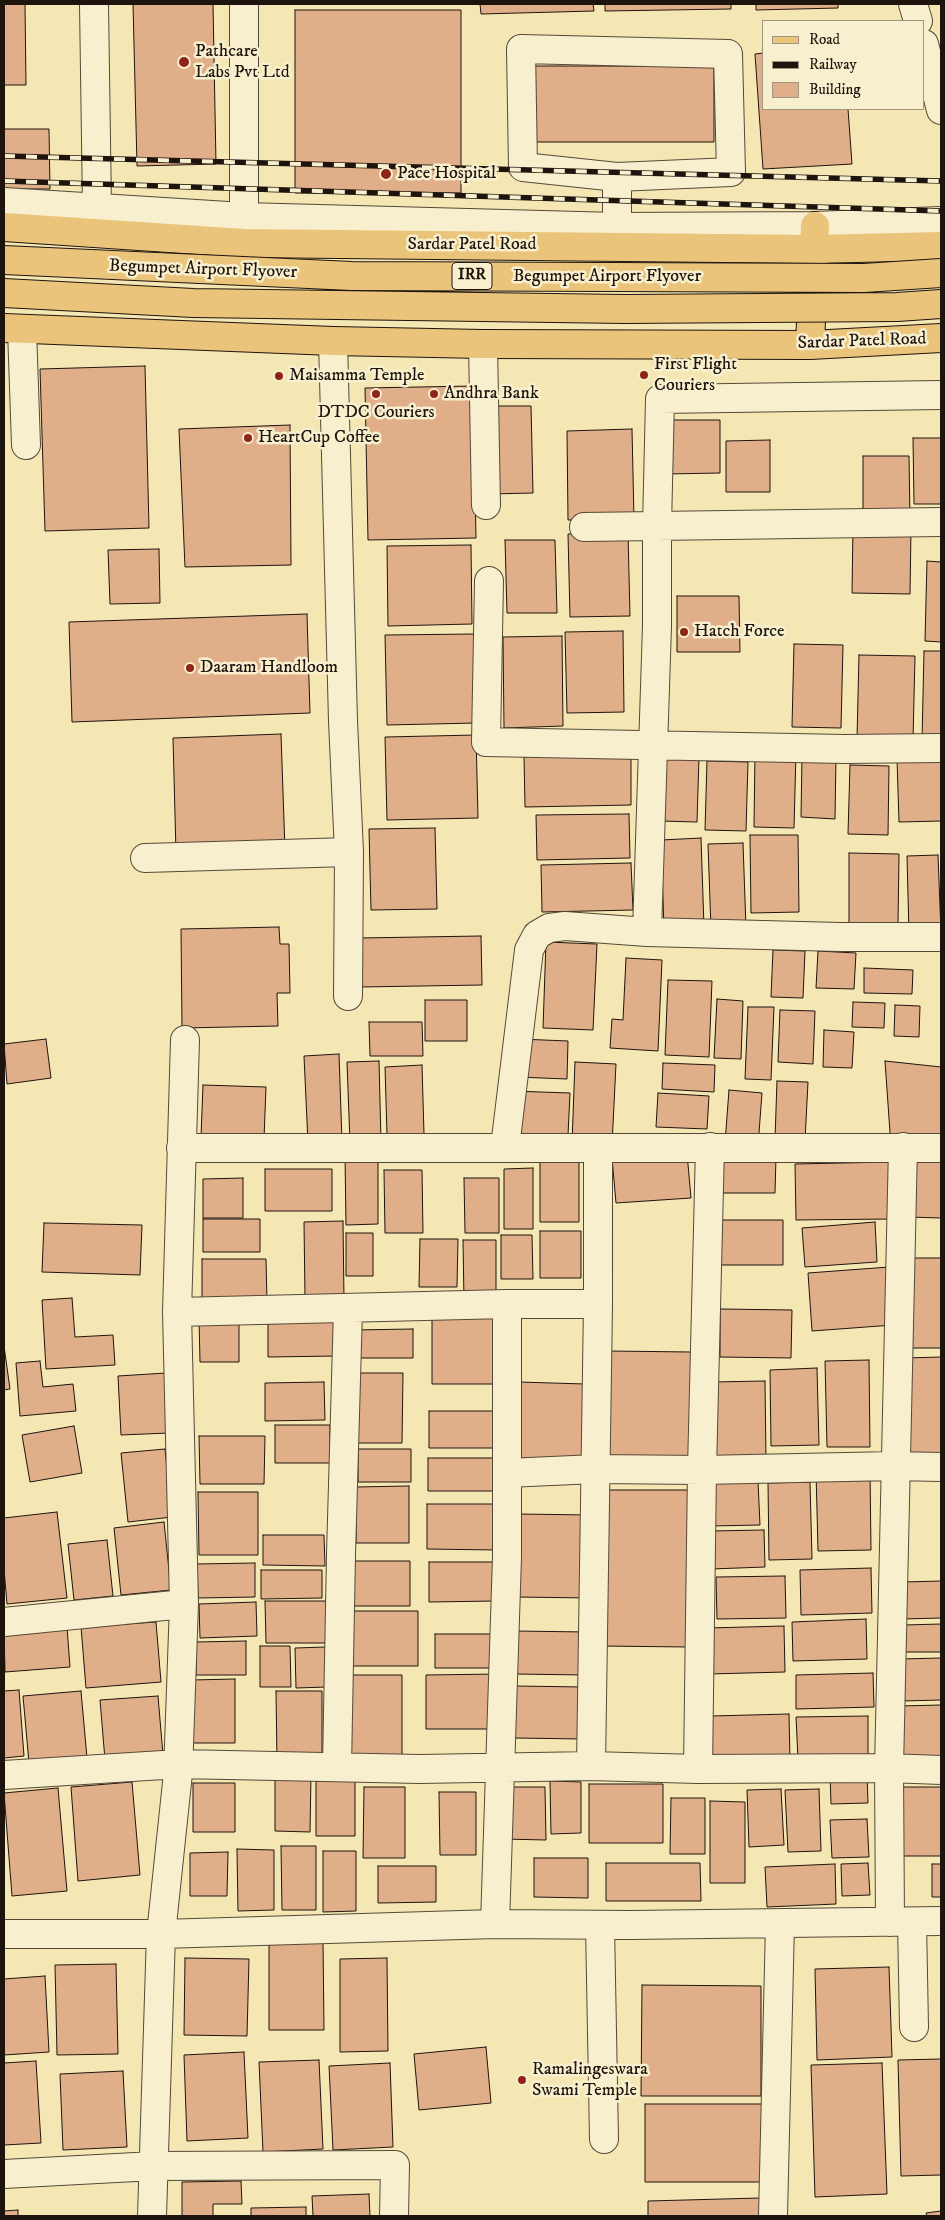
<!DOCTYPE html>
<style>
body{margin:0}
#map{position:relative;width:945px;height:2220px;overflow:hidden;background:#f5e7b4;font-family:"IM FELL DW Pica",serif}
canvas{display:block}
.frame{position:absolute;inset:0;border:5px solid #1e140e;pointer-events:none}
.legend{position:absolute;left:762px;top:20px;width:162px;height:90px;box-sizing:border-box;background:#f8efce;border:1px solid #a19781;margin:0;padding:6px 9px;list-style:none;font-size:15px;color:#1e140e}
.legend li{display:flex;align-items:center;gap:10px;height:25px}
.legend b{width:25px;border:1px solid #a19781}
</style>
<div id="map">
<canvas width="945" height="2220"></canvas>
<div class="frame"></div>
<ul class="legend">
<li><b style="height:6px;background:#eac47a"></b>Road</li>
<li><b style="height:6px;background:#1e140e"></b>Railway</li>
<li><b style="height:14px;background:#e1ae8a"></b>Building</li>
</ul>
</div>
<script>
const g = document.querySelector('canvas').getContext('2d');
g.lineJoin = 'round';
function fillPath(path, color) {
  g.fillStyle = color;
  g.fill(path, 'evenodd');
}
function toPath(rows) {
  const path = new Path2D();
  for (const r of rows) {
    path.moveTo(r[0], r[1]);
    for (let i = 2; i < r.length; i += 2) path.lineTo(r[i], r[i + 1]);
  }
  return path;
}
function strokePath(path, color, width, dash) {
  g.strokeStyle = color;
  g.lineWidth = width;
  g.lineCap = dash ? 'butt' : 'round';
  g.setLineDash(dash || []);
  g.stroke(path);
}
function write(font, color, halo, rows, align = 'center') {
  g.font = font + ' "IM FELL DW Pica",serif';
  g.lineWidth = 5;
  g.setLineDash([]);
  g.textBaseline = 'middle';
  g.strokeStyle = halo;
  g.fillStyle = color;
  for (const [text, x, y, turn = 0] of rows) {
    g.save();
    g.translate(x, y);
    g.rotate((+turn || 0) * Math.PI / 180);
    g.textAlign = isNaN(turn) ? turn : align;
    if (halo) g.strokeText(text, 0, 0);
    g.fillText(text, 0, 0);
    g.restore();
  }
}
const building = toPath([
 [4,4,25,4,26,85,4,85,4,4],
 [133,4,213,4,216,164,137,166,133,4],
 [480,4,593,4,594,11,481,14,480,4],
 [605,4,731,4,731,9,605,11,605,4],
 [756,4,838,4,838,8,756,10,756,4],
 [295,10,461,10,461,193,295,193,295,10],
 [764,53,764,109,848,109,852,164,763,169,755,54,764,53],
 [533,66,714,66,714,142,533,142,533,66],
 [4,129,49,129,50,189,4,189,4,129],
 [145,366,149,528,45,531,40,369,145,366],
 [473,386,476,538,368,540,365,388,473,386],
 [488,406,531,406,533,493,489,494,488,406],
 [666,420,720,420,720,473,666,474,666,420],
 [290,425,291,565,185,567,179,429,290,425],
 [632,429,634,519,568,520,567,431,632,429],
 [913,438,941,438,941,504,914,504,913,438],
 [770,440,770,492,726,492,726,441,770,440],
 [863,456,909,456,910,520,863,520,863,456],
 [853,527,911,528,910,594,852,593,853,527],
 [628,533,630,616,570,617,568,534,628,533],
 [505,540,555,540,557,613,507,613,505,540],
 [471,545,472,624,388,626,387,546,471,545],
 [159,549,160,603,110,604,108,550,159,549],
 [927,561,941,562,941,642,925,641,927,561],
 [677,596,739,596,740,652,677,652,677,596],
 [307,614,310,713,72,722,69,622,307,614],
 [623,631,624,712,567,713,565,632,623,631],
 [474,634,476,723,387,725,385,635,474,634],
 [562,636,563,726,504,728,503,637,562,636],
 [794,644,843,645,841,728,792,727,794,644],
 [924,651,941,651,941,742,922,741,924,651],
 [859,655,915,656,913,740,857,739,859,655],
 [281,734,285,850,176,854,173,738,281,734],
 [476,735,478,818,387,820,385,737,476,735],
 [755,752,796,752,794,828,754,827,755,752],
 [631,753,631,805,525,807,524,756,631,753],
 [662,756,699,757,697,822,660,821,662,756],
 [802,756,836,757,835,819,801,817,802,756],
 [941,757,941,821,899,822,897,759,941,757],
 [707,761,748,762,746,831,705,830,707,761],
 [850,765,889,766,888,835,848,834,850,765],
 [629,814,630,858,537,860,536,815,629,814],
 [435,828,437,909,371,910,369,829,435,828],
 [750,835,798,835,799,912,751,913,750,835],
 [701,838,704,927,664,929,661,840,701,838],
 [743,843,746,928,711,930,708,844,743,843],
 [849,853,899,854,898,924,849,924,849,853],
 [938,855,941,932,909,934,907,856,938,855],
 [631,863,633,910,542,912,541,865,631,863],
 [279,927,280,944,289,944,290,993,277,993,278,1026,182,1028,181,929,279,927],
 [481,936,482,985,360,987,359,938,481,936],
 [546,942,597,944,593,1030,543,1028,546,942],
 [773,950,805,951,803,998,771,997,773,950],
 [818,951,856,953,854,989,816,988,818,951],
 [626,958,662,960,658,1051,610,1048,612,1019,623,1020,626,958],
 [864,968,913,970,912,994,864,993,864,968],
 [668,980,712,981,709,1057,665,1055,668,980],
 [717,999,743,1001,741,1059,714,1058,717,999],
 [425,1000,467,1000,467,1041,425,1041,425,1000],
 [853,1002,885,1003,884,1028,852,1027,853,1002],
 [895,1005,920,1006,919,1037,894,1036,895,1005],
 [748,1007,774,1007,771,1080,745,1079,748,1007],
 [780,1010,815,1011,813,1064,778,1062,780,1010],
 [369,1022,422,1022,423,1056,370,1056,369,1022],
 [824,1030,854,1032,852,1068,823,1067,824,1030],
 [46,1039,51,1078,7,1084,4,1044,46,1039],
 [519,1039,568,1041,567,1079,517,1077,519,1039],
 [339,1054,342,1142,308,1143,304,1056,339,1054],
 [379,1061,381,1142,350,1143,347,1062,379,1061],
 [885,1061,941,1067,941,1141,891,1147,885,1061],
 [575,1062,616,1064,612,1145,572,1143,575,1062],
 [663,1063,715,1065,714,1092,662,1089,663,1063],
 [422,1065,424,1134,387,1135,385,1067,422,1065],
 [777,1081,808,1082,805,1141,775,1139,777,1081],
 [203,1085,266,1087,264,1139,201,1137,203,1085],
 [729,1090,762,1093,758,1146,725,1143,729,1090],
 [512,1091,570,1093,568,1135,510,1133,512,1091],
 [658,1093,709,1096,707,1129,656,1127,658,1093],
 [540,1152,579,1152,579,1222,540,1222,540,1152],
 [687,1153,691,1198,616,1203,612,1158,687,1153],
 [345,1156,378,1156,378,1224,346,1225,345,1156],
 [722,1156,776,1157,775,1193,721,1193,722,1156],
 [910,1157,941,1158,941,1218,908,1217,910,1157],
 [891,1162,892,1219,796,1220,795,1164,891,1162],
 [533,1168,533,1229,504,1229,504,1169,533,1168],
 [265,1169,332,1169,332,1211,265,1211,265,1169],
 [384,1170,422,1170,423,1233,385,1233,384,1170],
 [243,1178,243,1218,203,1218,203,1179,243,1178],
 [464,1178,499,1178,499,1233,465,1233,464,1178],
 [203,1219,260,1219,260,1252,203,1252,203,1219],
 [716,1220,783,1220,783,1265,716,1265,716,1220],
 [343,1221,344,1299,305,1299,304,1222,343,1221],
 [875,1222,877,1262,805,1267,802,1228,875,1222],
 [44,1223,142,1225,140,1275,42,1272,44,1223],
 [540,1231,581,1231,581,1278,540,1278,540,1231],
 [346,1233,373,1233,373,1276,346,1276,346,1233],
 [501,1235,532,1235,533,1279,501,1279,501,1235],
 [420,1239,458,1239,457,1287,419,1287,420,1239],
 [463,1240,496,1240,496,1301,464,1301,463,1240],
 [910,1258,941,1258,941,1348,910,1348,910,1258],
 [202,1259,266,1259,267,1303,202,1304,202,1259],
 [889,1267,893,1325,812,1331,808,1273,889,1267],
 [72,1298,75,1337,113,1335,115,1365,46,1369,42,1300,72,1298],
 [720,1309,792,1310,791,1358,720,1357,720,1309],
 [432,1310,500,1310,499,1384,432,1384,432,1310],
 [239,1317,239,1362,200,1362,199,1318,239,1317],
 [337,1321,337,1356,268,1357,268,1322,337,1321],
 [413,1329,413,1358,353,1358,353,1330,413,1329],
 [4,1346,10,1389,4,1390,4,1346],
 [608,1351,691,1352,689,1457,606,1456,608,1351],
 [941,1357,941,1457,907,1458,905,1358,941,1357],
 [869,1360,870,1447,827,1447,825,1361,869,1360],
 [40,1361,43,1387,73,1384,76,1411,20,1416,16,1363,40,1361],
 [817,1368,819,1445,771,1446,770,1370,817,1368],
 [166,1373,169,1433,121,1435,118,1376,166,1373],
 [353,1373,403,1373,402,1443,353,1443,353,1373],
 [765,1381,766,1459,714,1460,712,1382,765,1381],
 [324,1382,325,1420,265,1421,265,1383,324,1382],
 [519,1382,585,1384,584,1459,517,1458,519,1382],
 [429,1411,500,1411,500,1448,429,1448,429,1411],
 [275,1425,330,1425,330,1463,275,1463,275,1425],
 [74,1426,82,1473,30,1482,22,1435,74,1426],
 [199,1436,265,1436,264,1484,200,1484,199,1436],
 [165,1449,172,1517,128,1522,121,1453,165,1449],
 [358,1449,411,1449,411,1482,358,1482,358,1449],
 [428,1458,498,1458,498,1491,428,1491,428,1458],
 [870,1470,871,1550,818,1551,816,1471,870,1470],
 [758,1481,760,1525,711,1526,711,1482,758,1481],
 [810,1482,812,1559,769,1560,768,1483,810,1482],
 [409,1486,409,1543,356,1543,356,1487,409,1486],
 [603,1490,690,1490,688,1647,601,1646,603,1490],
 [198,1492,258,1492,258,1555,199,1555,198,1492],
 [427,1504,496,1504,496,1550,427,1549,427,1504],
 [57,1512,67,1598,7,1604,4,1569,4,1518,57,1512],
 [518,1514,591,1515,590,1598,516,1597,518,1514],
 [164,1522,171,1590,121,1595,114,1528,164,1522],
 [764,1530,765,1567,711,1569,710,1531,764,1530],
 [263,1535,324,1535,325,1566,263,1565,263,1535],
 [107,1540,113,1596,74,1600,68,1544,107,1540],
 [353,1561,410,1561,410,1606,353,1606,353,1561],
 [429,1562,496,1562,496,1601,429,1602,429,1562],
 [255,1563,255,1597,198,1598,197,1564,255,1563],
 [871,1568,872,1613,801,1615,800,1570,871,1568],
 [261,1570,322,1570,322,1598,261,1599,261,1570],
 [785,1576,786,1618,717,1619,716,1577,785,1576],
 [941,1581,941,1618,903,1619,903,1582,941,1581],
 [265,1601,330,1601,330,1643,266,1643,265,1601],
 [256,1602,257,1636,200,1638,199,1604,256,1602],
 [350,1611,418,1611,418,1666,350,1666,350,1611],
 [866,1619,867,1659,793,1661,792,1622,866,1619],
 [156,1622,161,1682,86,1688,81,1627,156,1622],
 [941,1624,941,1652,905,1652,904,1625,941,1624],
 [784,1626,785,1672,709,1674,708,1628,784,1626],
 [67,1627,70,1667,5,1672,4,1633,67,1627],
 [515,1631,586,1632,585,1675,514,1674,515,1631],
 [435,1634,493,1634,493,1668,435,1668,435,1634],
 [246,1641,246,1675,196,1675,196,1642,246,1641],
 [260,1646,290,1646,291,1687,260,1687,260,1646],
 [326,1647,327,1687,296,1688,295,1648,326,1647],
 [941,1658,941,1700,902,1701,901,1659,941,1658],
 [873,1673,874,1707,796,1709,796,1675,873,1673],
 [498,1674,498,1729,426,1729,426,1675,498,1674],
 [350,1675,402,1675,402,1761,350,1761,350,1675],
 [235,1679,235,1743,191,1743,191,1680,235,1679],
 [515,1686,583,1687,583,1739,514,1738,515,1686],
 [19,1690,24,1756,4,1758,4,1691,19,1690],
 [81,1691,87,1758,29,1763,23,1696,81,1691],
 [276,1691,322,1691,322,1761,277,1761,276,1691],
 [158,1696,163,1755,105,1760,100,1700,158,1696],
 [941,1705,941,1756,901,1756,899,1706,941,1705],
 [789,1714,790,1761,712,1763,711,1716,789,1714],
 [868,1716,868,1757,798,1759,796,1717,868,1716],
 [867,1772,868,1803,831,1804,830,1774,867,1772],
 [275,1775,311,1775,310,1832,275,1831,275,1775],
 [316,1781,355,1781,355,1836,316,1836,316,1781],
 [550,1781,581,1782,581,1833,551,1834,550,1781],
 [132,1782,140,1875,78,1881,71,1787,132,1782],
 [193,1783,235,1783,235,1832,193,1832,193,1783],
 [589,1784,663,1784,663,1843,589,1843,589,1784],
 [364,1787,405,1787,405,1858,363,1858,364,1787],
 [504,1787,545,1787,546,1840,503,1839,504,1787],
 [900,1787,941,1787,941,1856,899,1856,900,1787],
 [58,1788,67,1891,12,1896,4,1793,58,1788],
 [781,1789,784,1845,749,1847,747,1790,781,1789],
 [819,1789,821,1851,788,1852,785,1790,819,1789],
 [439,1792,476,1792,476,1855,440,1855,439,1792],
 [671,1798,705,1798,705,1854,670,1854,671,1798],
 [710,1801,745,1802,745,1883,710,1883,710,1801],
 [867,1819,869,1857,832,1858,830,1820,867,1819],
 [281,1846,316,1846,316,1910,282,1910,281,1846],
 [237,1849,274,1850,274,1910,238,1911,237,1849],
 [323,1851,356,1851,356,1911,323,1912,323,1851],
 [228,1852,227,1896,190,1896,190,1853,228,1852],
 [534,1858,588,1858,588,1898,534,1897,534,1858],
 [606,1863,700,1863,701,1901,606,1901,606,1863],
 [868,1863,870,1895,842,1896,841,1864,868,1863],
 [835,1864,836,1904,767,1907,765,1867,835,1864],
 [932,1864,941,1864,941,1897,932,1897,932,1864],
 [378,1866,436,1866,436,1902,378,1903,378,1866],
 [269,1941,323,1941,324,2030,269,2030,269,1941],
 [185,1958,249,1959,247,2036,184,2035,185,1958],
 [387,1958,388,2051,340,2052,340,1959,387,1958],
 [116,1964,118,2054,57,2055,55,1965,116,1964],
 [889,1967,892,2057,817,2060,815,1969,889,1967],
 [45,1976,49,2052,4,2055,4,1979,45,1976],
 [642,1985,761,1986,761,2096,641,2096,642,1985],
 [486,2047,491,2103,419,2110,414,2054,486,2047],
 [244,2052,248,2138,187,2141,184,2055,244,2052],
 [941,2059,941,2175,901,2176,898,2060,941,2059],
 [319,2060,323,2149,263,2152,259,2062,319,2060],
 [36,2061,41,2143,4,2145,4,2063,36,2061],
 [390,2063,393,2147,333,2150,329,2066,390,2063],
 [882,2063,887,2194,815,2197,811,2065,882,2063],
 [123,2071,127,2147,63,2150,60,2074,123,2071],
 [645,2104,762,2104,762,2182,645,2182,645,2104],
 [241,2181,242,2204,213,2204,213,2216,182,2216,182,2182,241,2181],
 [369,2194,370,2216,313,2216,312,2196,369,2194],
 [760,2198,760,2216,648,2216,648,2201,760,2198],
 [306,2207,306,2216,251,2216,251,2208,306,2207],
 [18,2210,18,2216,4,2216,4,2211,18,2210],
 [941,2211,941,2216,927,2216,926,2213,941,2211]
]);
fillPath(building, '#e1ae8a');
strokePath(building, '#1e140e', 1);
const minor = toPath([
 [94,4,97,208],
 [913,4,918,21],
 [924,44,941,110],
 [617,177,523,167,521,49,728,54,731,172,617,177,617,227],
 [4,202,244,217,617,227,815,226,941,221],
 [244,217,244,4],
 [22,329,26,445],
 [333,341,343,721,349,852,348,996],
 [483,344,486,505],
 [584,527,941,522],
 [489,581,486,742,845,749,941,748],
 [145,858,349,852],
 [647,932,657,626,657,526,660,399,941,395],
 [505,1147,529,950,537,935,549,928,565,926,647,932,840,937,941,937],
 [181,1148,941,1148],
 [177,1312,507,1304,598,1304],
 [507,1473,596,1469,702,1470,894,1466,941,1467],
 [4,1622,184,1604],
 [591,1766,598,1304,598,1149],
 [337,1767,341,1555,348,1309],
 [698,1769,702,1470,710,1147],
 [4,1775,179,1764,420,1769,591,1766,698,1769,889,1768,941,1770],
 [890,1922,889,1768,903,1147],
 [912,1922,914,2027],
 [495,1924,507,1557,507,1304],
 [600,1925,604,2139],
 [4,1934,161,1934,495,1924,631,1925,941,1921],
 [4,2174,154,2166,395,2165,394,2216],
 [152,2216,161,1934,178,1773,184,1604,177,1312,185,1040],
 [773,2216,780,1924]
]);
const major = toPath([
 [4,227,244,243,814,249,941,246],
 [4,328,333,341,483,344,810,345,941,338],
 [810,345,815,226]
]);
strokePath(minor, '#544938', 30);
strokePath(major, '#1e140e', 30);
strokePath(minor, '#f8efce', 28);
strokePath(major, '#eac47a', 28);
const rail = toPath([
 [4,156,941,181],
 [4,181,941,211]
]);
strokePath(rail, '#1e140e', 5.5);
strokePath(rail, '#f8efce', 4, [11]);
const majorBridge = toPath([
 [4,260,352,276,864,278,941,273],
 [4,293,193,303,625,309,897,307,941,304]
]);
strokePath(majorBridge, '#1e140e', 30, []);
strokePath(majorBridge, '#eac47a', 28);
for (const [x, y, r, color] of [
 [184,62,6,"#8f2418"],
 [386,174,6,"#8f2418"],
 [644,375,5,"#8f2418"],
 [279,376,5,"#8f2418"],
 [376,394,5,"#8f2418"],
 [434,394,5,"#8f2418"],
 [248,438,5,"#8f2418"],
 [684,632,5,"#8f2418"],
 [190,668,5,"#8f2418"],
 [522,2080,5,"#8f2418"]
]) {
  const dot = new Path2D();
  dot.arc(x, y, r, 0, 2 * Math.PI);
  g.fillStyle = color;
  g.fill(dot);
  strokePath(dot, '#f8efce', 2);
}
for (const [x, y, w] of [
 [472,276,40]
]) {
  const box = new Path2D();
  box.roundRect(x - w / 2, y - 13.5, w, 27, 4);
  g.fillStyle = '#f8efce';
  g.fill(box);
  strokePath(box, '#1e140e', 1);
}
write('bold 16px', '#1e140e', null, [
 ["IRR",472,276]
]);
write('18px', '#1e140e', '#f8efce', [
 ["Pathcare",195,52],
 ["Labs Pvt Ltd",195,73],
 ["Pace Hospital",397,174],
 ["First Flight",654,365],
 ["Couriers",654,386],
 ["Maisamma Temple",289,376],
 ["Andhra Bank",444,394],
 ["DTDC Couriers",376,413,"center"],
 ["HeartCup Coffee",258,438],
 ["Hatch Force",694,632],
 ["Daaram Handloom",200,668],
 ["Ramalingeswara",532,2070],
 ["Swami Temple",532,2091]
], 'left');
write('18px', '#1e140e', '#f8efce', [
 ["Sardar Patel Road",472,245],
 ["Begumpet Airport Flyover",203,270,2],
 ["Begumpet Airport Flyover",607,277],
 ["Sardar Patel Road",862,342,-2]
]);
</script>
